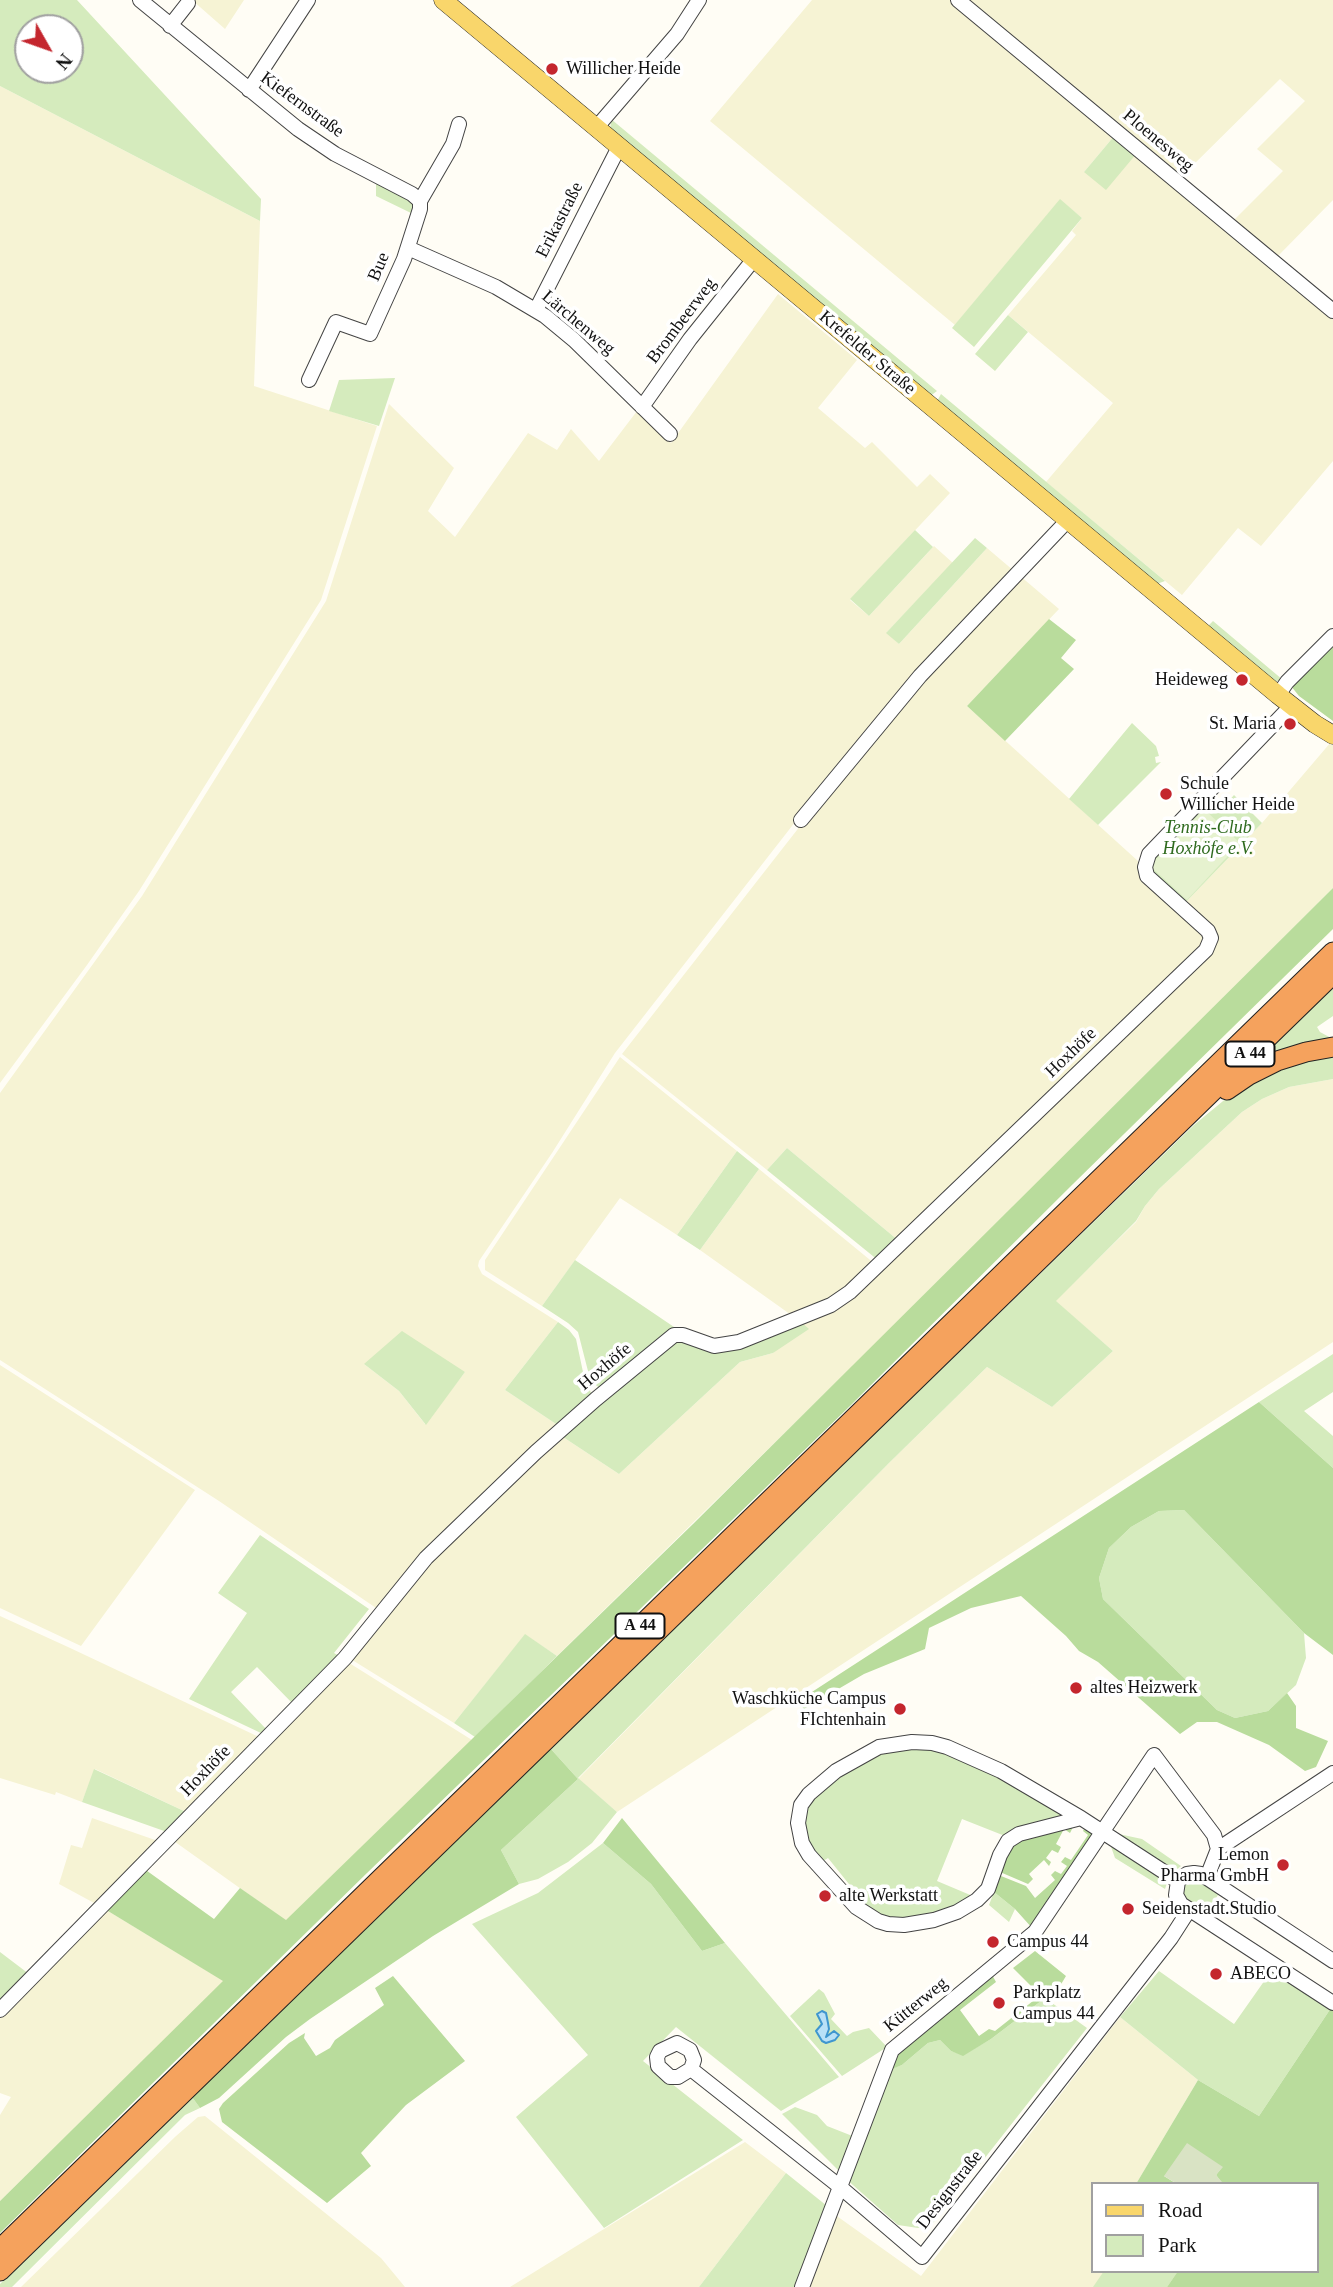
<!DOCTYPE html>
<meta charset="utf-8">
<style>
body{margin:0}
#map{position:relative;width:1333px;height:2287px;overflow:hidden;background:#fffdf5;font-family:"Times New Roman",serif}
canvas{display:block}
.legend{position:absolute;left:1091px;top:2182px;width:228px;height:91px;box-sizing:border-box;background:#fff;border:2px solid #a0a0a0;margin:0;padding:9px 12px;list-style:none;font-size:21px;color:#111}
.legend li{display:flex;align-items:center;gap:14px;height:35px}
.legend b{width:35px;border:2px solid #a0a0a0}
.north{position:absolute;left:14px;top:14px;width:70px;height:70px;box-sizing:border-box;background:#fff;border:2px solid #a0a0a0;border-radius:50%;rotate:130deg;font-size:19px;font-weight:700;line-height:28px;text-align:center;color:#111}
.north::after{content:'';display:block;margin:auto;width:24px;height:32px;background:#c4262e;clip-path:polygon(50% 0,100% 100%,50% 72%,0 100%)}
</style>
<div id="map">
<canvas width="1333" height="2287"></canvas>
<ul class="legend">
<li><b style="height:9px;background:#f9d66b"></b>Road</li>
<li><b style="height:19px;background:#d5ebbd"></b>Park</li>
</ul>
<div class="north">N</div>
</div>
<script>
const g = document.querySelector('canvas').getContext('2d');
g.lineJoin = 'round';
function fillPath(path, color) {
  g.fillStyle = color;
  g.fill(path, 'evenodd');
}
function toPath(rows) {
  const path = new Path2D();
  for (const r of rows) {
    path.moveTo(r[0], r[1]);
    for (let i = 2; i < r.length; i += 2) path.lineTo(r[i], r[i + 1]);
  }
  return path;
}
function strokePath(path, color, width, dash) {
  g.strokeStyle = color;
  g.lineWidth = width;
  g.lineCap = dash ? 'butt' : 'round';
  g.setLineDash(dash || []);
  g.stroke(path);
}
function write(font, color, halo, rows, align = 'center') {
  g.font = font + ' "Times New Roman",serif';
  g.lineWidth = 7;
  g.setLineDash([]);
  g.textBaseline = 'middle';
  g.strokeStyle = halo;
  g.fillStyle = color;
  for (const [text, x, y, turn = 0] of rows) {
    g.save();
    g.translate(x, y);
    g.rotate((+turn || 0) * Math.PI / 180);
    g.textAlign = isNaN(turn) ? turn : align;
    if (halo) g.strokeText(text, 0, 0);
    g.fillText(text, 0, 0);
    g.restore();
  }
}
fillPath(toPath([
 [192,0,244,0,225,29],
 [812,0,952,0,1115,135,1084,172,1137,153,1333,317,1333,461,1261,546,1238,528,1182,595,1046,482,1113,403,1008,315,1076,235,1072,231,1082,218,1060,200,955,325,710,121],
 [966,0,1333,0,1333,200,1277,257,1233,221,1283,171,1257,149,1305,101,1280,79,1180,178],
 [0,86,260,221,254,386,377,426,321,600,139,891,87,965,0,1083],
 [778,294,857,360,818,408,865,448,872,442,917,487,930,474,950,493,850,600,869,616,934,546,953,563,887,632,899,644,987,548,1014,571,799,817,615,1053,552,1153,479,1261,478,1266,482,1274,558,1322,505,1390,559,1426,379,1610,219,1501,0,1360,0,1093,142,896,326,601,389,404,454,468,428,511,455,537,528,433,557,450,571,429,599,461,637,411,671,443],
 [364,1364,465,1372,425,1424,399,1391],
 [1019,575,1059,609,967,706,1138,861,1139,870,1205,934,1204,948,899,1241,787,1148,767,1170,622,1054,804,821,929,671],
 [1331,742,1333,745,1333,888,855,1364,557,1656,525,1635,454,1723,349,1658,423,1566,560,1435,619,1474,740,1362,773,1353,801,1322,832,1309,1211,951,1217,944,1215,936,1184,904,1262,823],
 [620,1057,737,1151,677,1235,620,1198,542,1306,485,1270,485,1260],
 [1333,1079,1333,1342,617,1812,578,1779,889,1463,987,1367,1052,1407,1113,1351,1055,1301,1136,1222,1145,1206,1159,1189,1242,1112,1262,1099,1289,1087],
 [759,1169,875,1264,849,1288,794,1317,700,1250],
 [0,1365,195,1490,81,1646,0,1608],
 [0,1616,68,1647,259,1737,186,1812,95,1769,82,1802,56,1792,55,1795,0,1778],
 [346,1661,472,1740,286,1921,171,1839],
 [92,1818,158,1841,96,1904,59,1884,71,1845,82,1848],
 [103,1908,224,1981,0,2201,0,2115,11,2097,0,2093,0,2019,37,1982],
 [1120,2017,1198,2080,1136,2184,1093,2184,1093,2271,1178,2271,1167,2287,807,2287,834,2214,921,2276],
 [205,2116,381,2258,405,2287,21,2287,176,2136,198,2117],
 [745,2142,786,2173,699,2287,510,2287]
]), '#f6f3d4');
fillPath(toPath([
 [0,0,77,0,261,199,260,221,0,86],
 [28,28,70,28,70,70,28,70],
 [611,119,937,391,929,397,610,133],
 [1115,135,1137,153,1106,190,1084,172],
 [376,183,410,199,414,208,411,213,376,196],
 [1060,199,1082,218,974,347,952,328],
 [1008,315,1028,332,995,371,975,354],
 [395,378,379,426,329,411,339,380],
 [941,394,1165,581,1154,585,936,403],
 [915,530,933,547,869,616,850,599],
 [975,538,987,548,899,644,886,633],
 [1213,621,1283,680,1271,682,1206,628],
 [1132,723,1156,746,1159,756,1155,757,1156,763,1161,762,1098,825,1069,799],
 [1211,795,1223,807,1234,795,1262,823,1184,904,1151,873,1154,854],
 [1333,987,1333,1016,1317,1027,1320,1032,1333,1039,1247,1070],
 [1333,1053,1333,1079,1289,1087,1262,1099,1242,1112,1159,1189,1145,1206,1136,1221,1056,1301,1113,1351,1052,1407,987,1367,889,1463,578,1778,617,1812,592,1843,568,1862,538,1879,519,1884,501,1850,578,1779,550,1748,1194,1125,1234,1092,1268,1072],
 [787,1148,899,1241,879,1261,767,1170],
 [737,1151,759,1169,700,1250,677,1235],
 [575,1260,677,1329,603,1390,594,1384,589,1375,578,1332,568,1323,542,1306],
 [558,1322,569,1330,576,1339,583,1372,591,1393,591,1401,559,1426,505,1390],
 [801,1322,809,1329,773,1353,740,1362,619,1474,560,1435,678,1337,716,1352],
 [402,1331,465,1372,426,1425,399,1391,364,1364],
 [1333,1354,1333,1392,1304,1411,1333,1436,1333,1468,1259,1402],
 [1184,1510,1304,1633,1306,1658,1296,1685,1268,1711,1235,1718,1217,1710,1103,1599,1099,1578,1109,1548,1131,1527,1159,1511],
 [260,1535,369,1609,334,1653,341,1657,293,1704,257,1667,231,1692,267,1730,263,1734,189,1699,247,1613,218,1593],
 [525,1634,557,1656,475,1737,454,1723],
 [932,1747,1025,1789,1066,1814,1026,1825,1005,1836,962,1819,937,1881,975,1897,954,1910,897,1921,875,1917,851,1898,857,1894,828,1858,820,1863,807,1845,803,1825,807,1807,839,1773,891,1748],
 [94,1769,186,1812,167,1832,82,1802],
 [1114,1833,1142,1839,1181,1866,1174,1872],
 [1109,1841,1168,1880,1165,1889,1115,1858],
 [603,1843,651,1884,702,1951,725,1943,839,2077,781,2111,676,2027,643,2061,743,2140,604,2228,516,2117,588,2055,472,1924,538,1893],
 [1195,1877,1221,1890,1205,1916,1187,1904,1180,1890,1181,1887],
 [994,1892,1015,1909,1009,1922,989,1905],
 [0,1952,29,1974,0,2004],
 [1272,1970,1331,2008,1259,2116,1198,2080,1120,2017,1159,1971,1234,2024],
 [819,1989,824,1993,835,2014,831,2019,847,2036,853,2032,869,2028,887,2047,842,2076,790,2016],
 [1045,1998,1087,2028,940,2215,931,2225,918,2228,898,2225,845,2178,885,2071,902,2065,928,2043,940,2040,951,2051,963,2055,991,2039],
 [192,2097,200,2108,185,2115,12,2287,0,2287,0,2284],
 [795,2107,817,2115,827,2126,855,2137,841,2173,782,2114],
 [786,2173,827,2206,799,2287,699,2287],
 [1104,2271,1178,2271,1167,2287,1093,2287]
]), '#d5ebbd');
fillPath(toPath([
 [1049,619,1076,640,1061,658,1074,669,1005,741,967,706],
 [1333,642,1333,721,1299,696,1291,686],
 [1333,888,1333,929,1073,1184,850,1406,367,1873,0,2233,0,2201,223,1981,103,1908,143,1868,214,1919,240,1888,286,1920,693,1524],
 [1259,1402,1333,1468,1333,1655,1304,1633,1184,1510,1159,1511,1131,1527,1109,1548,1099,1578,1103,1599,1217,1710,1235,1718,1268,1711,1287,1693,1296,1706,1296,1728,1328,1741,1316,1767,1305,1771,1269,1745,1217,1722,1197,1722,1180,1734,1098,1662,1079,1651,1066,1636,1021,1596,971,1608,929,1628,925,1649,864,1674,804,1709,798,1701],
 [550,1748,578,1779,501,1850,519,1884,433,1936,310,2019,286,2037,219,2098,200,2108,192,2097],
 [622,1818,725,1943,702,1951,651,1884,603,1843],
 [1073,1827,1070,1833,1064,1829,1056,1844,1061,1847,1058,1853,1052,1850,1046,1858,1051,1862,1049,1866,1044,1860,1029,1874,1033,1879,1028,1884,1000,1872,1010,1848,1019,1840],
 [1084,1829,1096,1836,1033,1929,1015,1909,994,1892,1001,1876,1026,1886,1035,1898,1055,1880,1051,1875,1055,1871,1061,1874,1067,1866,1061,1862,1065,1857,1071,1860,1088,1835,1083,1831],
 [1035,1951,1066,1976,1051,2001,1045,1998,991,2039,963,2056,951,2051,940,2040,928,2043,902,2065,887,2071,894,2052,991,1973,996,1982,960,2010,979,2036,989,2029,995,2031,1038,1997,1032,1994,1030,1992,1031,1986,1013,1968],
 [393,1976,465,2061,406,2105,361,2153,371,2166,327,2203,222,2122,219,2109,223,2103,289,2043,305,2033,304,2038,316,2056,330,2048,335,2040,384,2005,375,1988],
 [1331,2008,1333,2009,1333,2287,1167,2287,1178,2271,1317,2271,1317,2184,1220,2184,1221,2182,1216,2175,1222,2167,1164,2176,1177,2184,1136,2184,1198,2080,1259,2116]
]), '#b9dc9c');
fillPath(toPath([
 [1187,2143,1223,2167,1216,2175,1222,2182,1220,2184,1177,2184,1164,2176]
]), '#d9e3c4');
fillPath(toPath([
 [1204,809,1240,843,1187,900,1150,866]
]), '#e6f2cf');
const water = toPath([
 [822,2011,826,2013,828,2023,829,2029,826,2037,834,2031,839,2035,835,2040,826,2043,822,2041,816,2031,822,2024,817,2014,822,2011]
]);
fillPath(water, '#b9e0f7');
strokePath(water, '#3f96cf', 2);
const minor = toPath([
 [140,0,298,129,335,154,412,194,420,201],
 [958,0,1333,311],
 [170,26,188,3],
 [249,90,308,0],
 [596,128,677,34,699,0],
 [408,248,496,287,545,316,574,340,670,434],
 [536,310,619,147],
 [309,380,336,322,370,334,404,259,420,209,420,201,453,144,459,124],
 [642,407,690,339,754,259],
 [1278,695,1287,682,1333,636],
 [801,820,920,676,1068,520],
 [1081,1818,1019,1834,1008,1841,1000,1855,988,1889,977,1900,957,1912,934,1920,904,1925,888,1924,878,1921,856,1907,809,1855,802,1843,798,1823,801,1805,809,1794,836,1771,879,1747,912,1742,932,1743,947,1747,1001,1771,1081,1818,1178,1881],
 [1207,1877,1218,1849,1333,1773],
 [1333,1961,1201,1874,1194,1873,1187,1874,1178,1881,1176,1895,1181,1904,1333,2003],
 [0,2010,345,1658,426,1558,536,1452,596,1399,674,1335,683,1335,714,1346,739,1342,831,1305,850,1292,1206,950,1211,938,1208,931,1147,876,1145,867,1149,854,1291,706],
 [691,2069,678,2077,670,2077,658,2066,657,2057,660,2051,677,2043,690,2050,694,2060,691,2069,839,2186,922,2257,1171,1938,1189,1910],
 [802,2287,892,2050,1035,1932,1154,1755,1214,1835,1218,1849]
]);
const major = toPath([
 [443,0,1278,695,1315,724,1333,735]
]);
const highway = toPath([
 [1227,1090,1249,1075,1277,1061,1306,1052,1333,1047],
 [0,2249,1333,952],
 [0,2271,1333,974]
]);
strokePath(minor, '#444', 16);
strokePath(major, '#222', 19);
strokePath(highway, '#222', 21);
strokePath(minor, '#fff', 14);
strokePath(major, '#f9d66b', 18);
strokePath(highway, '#f5a25d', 19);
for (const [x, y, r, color] of [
 [552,69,7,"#c4262e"],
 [1242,680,7,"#c4262e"],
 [1290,724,7,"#c4262e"],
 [1166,794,7,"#c4262e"],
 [1076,1688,7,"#c4262e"],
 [900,1709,7,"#c4262e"],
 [1283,1865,7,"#c4262e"],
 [825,1896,7,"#c4262e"],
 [1128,1909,7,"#c4262e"],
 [993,1942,7,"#c4262e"],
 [1216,1974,7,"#c4262e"],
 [999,2003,7,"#c4262e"]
]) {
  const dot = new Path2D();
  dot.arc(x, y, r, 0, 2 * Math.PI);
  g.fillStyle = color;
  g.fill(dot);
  strokePath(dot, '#fff', 2.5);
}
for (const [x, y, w] of [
 [1250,1054,49],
 [640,1626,49]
]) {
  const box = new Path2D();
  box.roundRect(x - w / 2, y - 12.5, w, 25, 5);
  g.fillStyle = '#fff';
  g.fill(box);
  strokePath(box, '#111', 2);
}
write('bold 16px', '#111', null, [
 ["A 44",1250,1054],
 ["A 44",640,1626]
]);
write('18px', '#111', '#fff', [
 ["Willicher Heide",566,69],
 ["Heideweg",1228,680,"right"],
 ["St. Maria",1276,724,"right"],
 ["Schule",1180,784],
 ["Willicher Heide",1180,805],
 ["altes Heizwerk",1090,1688],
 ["Waschküche Campus",886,1699,"right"],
 ["FIchtenhain",886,1720,"right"],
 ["Lemon",1269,1855,"right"],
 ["Pharma GmbH",1269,1876,"right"],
 ["alte Werkstatt",839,1896],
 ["Seidenstadt.Studio",1142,1909],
 ["Campus 44",1007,1942],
 ["ABECO",1230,1974],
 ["Parkplatz",1013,1993],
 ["Campus 44",1013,2014]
], 'left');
write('18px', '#111', '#fff', [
 ["Kiefernstraße",302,105,36],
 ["Ploenesweg",1158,141,40],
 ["Erikastraße",560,220,-63],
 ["Bue",379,267,-67],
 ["Brombeerweg",682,321,-53],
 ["Lärchenweg",578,323,40],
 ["Krefelder Straße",867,353,40],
 ["Hoxhöfe",1071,1053,-44],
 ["Hoxhöfe",605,1367,-40],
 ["Hoxhöfe",206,1771,-46],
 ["Kütterweg",916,2005,-39],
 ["Designstraße",950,2190,-52]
]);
write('italic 18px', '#2f6b1f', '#fff', [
 ["Tennis-Club",1208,828],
 ["Hoxhöfe e.V.",1208,849]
]);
</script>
